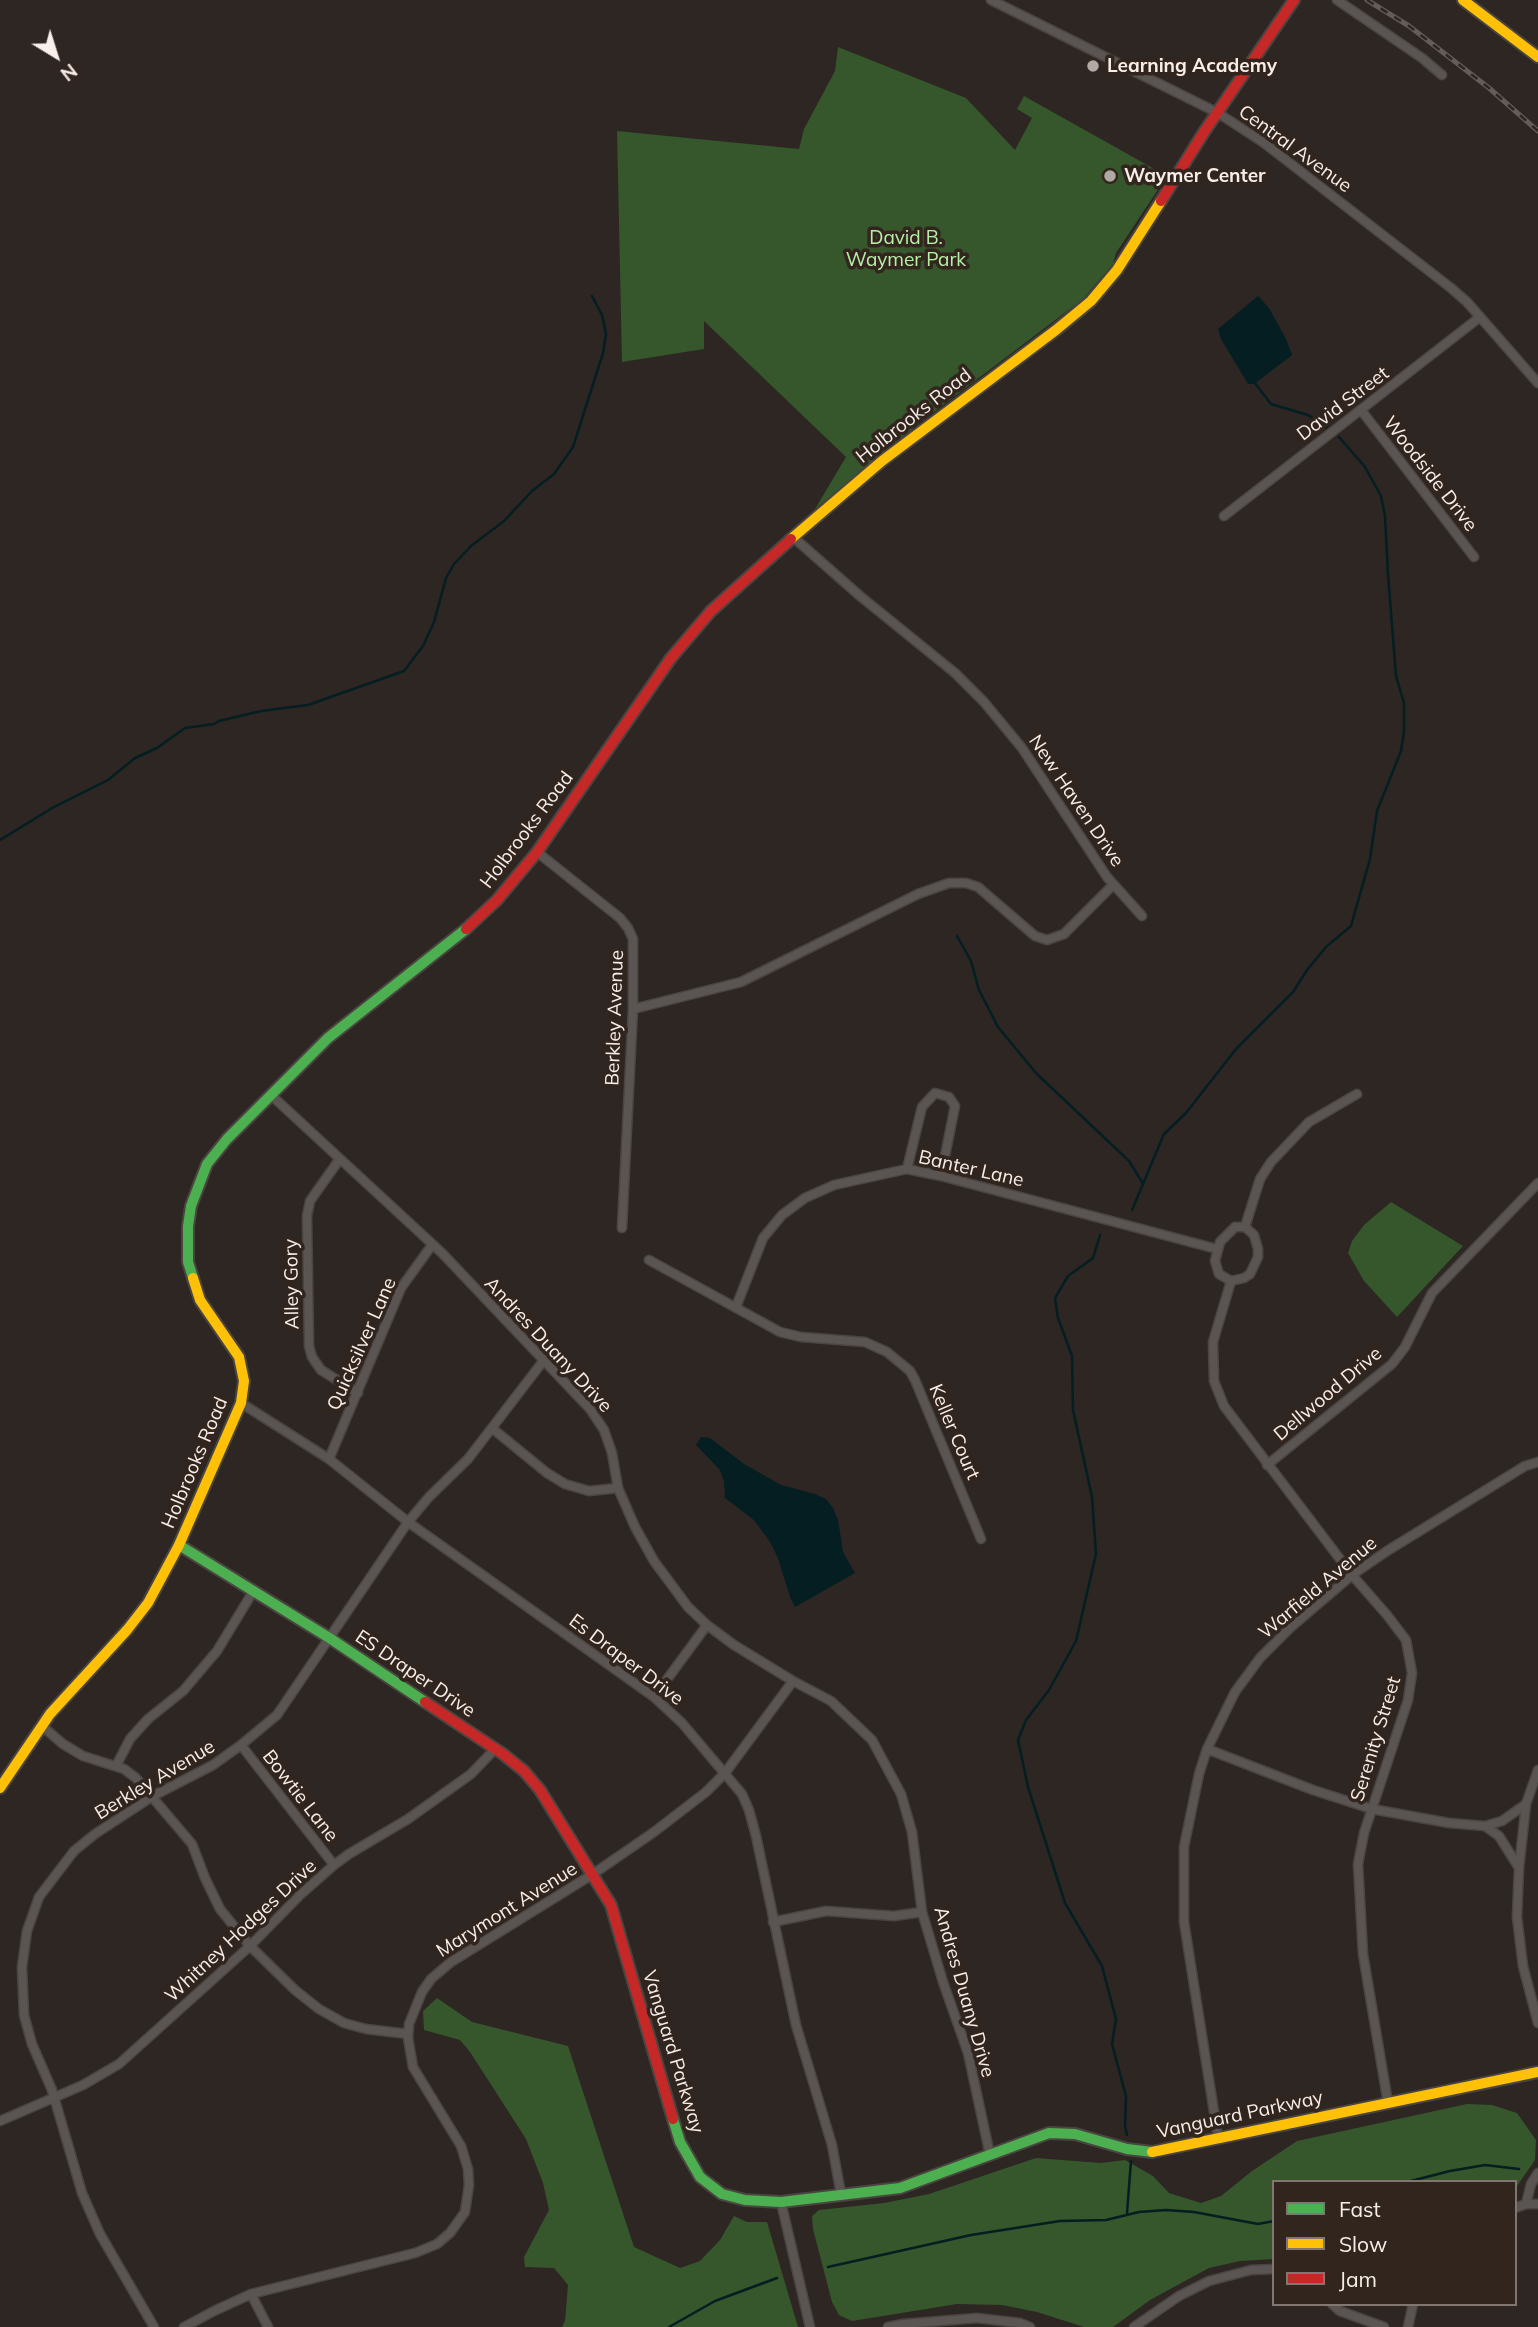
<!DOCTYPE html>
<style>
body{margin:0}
#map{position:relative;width:1538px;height:2327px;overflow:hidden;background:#2d2623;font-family:Mulish,sans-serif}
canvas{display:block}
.legend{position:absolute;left:1272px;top:2180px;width:245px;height:126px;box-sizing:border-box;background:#32251e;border:2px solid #817670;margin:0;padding:9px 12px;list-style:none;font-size:21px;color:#f8efea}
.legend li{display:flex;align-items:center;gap:14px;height:35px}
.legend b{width:35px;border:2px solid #817670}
.north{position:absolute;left:21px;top:21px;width:70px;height:70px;-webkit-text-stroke:5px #32251e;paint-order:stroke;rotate:142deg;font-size:19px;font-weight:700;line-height:28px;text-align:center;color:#f8efea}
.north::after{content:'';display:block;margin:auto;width:24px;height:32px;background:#f8efea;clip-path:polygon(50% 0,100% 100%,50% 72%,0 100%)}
</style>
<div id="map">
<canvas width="1538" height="2327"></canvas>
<ul class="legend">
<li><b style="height:9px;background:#4caf50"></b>Fast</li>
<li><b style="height:9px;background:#ffc107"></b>Slow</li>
<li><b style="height:9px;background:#c62828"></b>Jam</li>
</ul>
<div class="north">N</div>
</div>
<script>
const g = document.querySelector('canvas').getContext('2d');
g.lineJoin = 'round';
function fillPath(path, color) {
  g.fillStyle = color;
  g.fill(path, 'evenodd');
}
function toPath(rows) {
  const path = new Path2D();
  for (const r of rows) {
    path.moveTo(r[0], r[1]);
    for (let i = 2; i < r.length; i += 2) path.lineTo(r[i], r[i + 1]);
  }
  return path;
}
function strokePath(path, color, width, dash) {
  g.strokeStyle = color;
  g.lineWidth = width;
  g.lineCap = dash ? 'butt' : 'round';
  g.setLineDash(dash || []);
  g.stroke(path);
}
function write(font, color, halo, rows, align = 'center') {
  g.font = font + ' Mulish,sans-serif';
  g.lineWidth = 7;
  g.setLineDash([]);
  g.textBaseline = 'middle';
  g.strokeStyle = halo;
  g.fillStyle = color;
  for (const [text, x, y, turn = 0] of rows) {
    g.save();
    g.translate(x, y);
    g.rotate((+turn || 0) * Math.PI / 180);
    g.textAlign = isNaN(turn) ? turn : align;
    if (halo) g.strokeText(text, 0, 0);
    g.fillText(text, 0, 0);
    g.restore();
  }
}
fillPath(toPath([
 [838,47,966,98,1015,150,1032,118,1017,109,1024,96,1167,176,1116,253,1113,264,1083,299,922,421,815,509,846,457,704,321,704,349,622,362,617,131,799,149,804,129,835,71],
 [1391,1202,1463,1246,1397,1317,1364,1281,1348,1253,1352,1241,1364,1225],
 [437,1998,472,2022,568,2046,634,2247,680,2268,700,2261,720,2240,734,2216,747,2222,767,2222,798,2327,562,2327,565,2321,568,2285,554,2268,525,2267,524,2257,549,2210,543,2183,526,2139,470,2052,460,2040,424,2030,423,2011],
 [1467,2104,1492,2105,1517,2113,1536,2140,1535,2160,1515,2189,1515,2182,1274,2182,1274,2259,1240,2261,1209,2268,1150,2300,1113,2327,1084,2327,1037,2312,1002,2305,957,2304,852,2321,839,2315,832,2302,813,2229,812,2216,819,2210,884,2203,929,2194,1036,2158,1101,2163,1125,2160,1153,2176,1169,2193,1201,2203,1221,2196,1252,2171,1297,2141]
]), '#36562c');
fillPath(toPath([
 [1258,296,1269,308,1286,339,1292,355,1254,384,1248,384,1221,339,1218,329],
 [701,1437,710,1438,744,1464,781,1485,815,1494,826,1499,833,1508,838,1520,843,1552,855,1573,795,1607,790,1597,778,1558,770,1542,754,1520,725,1498,724,1481,720,1470,696,1445]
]), '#041e21');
strokePath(toPath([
 [1254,382,1271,404,1308,415,1327,427],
 [0,840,54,807,108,780,135,758,157,748,185,728,214,724,219,721,261,711,308,705,404,671,423,646,434,622,446,578,454,564,471,546,504,521,532,491,554,474,573,447,603,353,606,334,602,315,592,296],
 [957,936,971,961,979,990,998,1027,1036,1073,1129,1161,1142,1182],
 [1132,1210,1164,1134,1186,1113,1236,1049,1293,992,1307,970,1326,947,1351,926,1370,859,1377,811,1401,751,1404,732,1404,703,1396,676,1388,574,1385,516,1381,496,1365,467,1339,437],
 [1100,1235,1093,1258,1068,1276,1055,1298,1058,1318,1072,1356,1073,1410,1092,1497,1096,1554,1076,1641,1049,1690,1026,1720,1018,1740,1028,1787,1065,1903,1102,1966,1116,2019,1112,2044,1126,2096,1125,2126,1127,2135],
 [1407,2182,1450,2171,1485,2165,1519,2169],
 [1127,2213,1131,2161],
 [828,2267,971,2235,1060,2221,1106,2220,1139,2212,1166,2210,1194,2212,1258,2224,1274,2221],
 [669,2327,715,2301,777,2278]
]), '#041e21', 2.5);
const street = toPath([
 [991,0,1218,113,1264,143,1451,288,1467,302,1538,383],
 [1337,0,1422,58,1442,75],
 [1361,410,1474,557],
 [1224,516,1480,317],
 [793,537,860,596,955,673,984,702,1022,748,1107,877,1142,916],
 [537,852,620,918,628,928,633,939,633,1009,622,1228],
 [633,1009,741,982,918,894,949,883,966,883,978,887,1035,936,1047,940,1064,934,1113,885],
 [271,1095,442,1253,590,1409,604,1430,612,1453,618,1488,635,1527,654,1561,688,1607,707,1625,734,1645,793,1681,831,1701,872,1740,901,1794,912,1832,922,1912,943,1982,968,2053,990,2155],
 [339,1160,310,1201,307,1216,309,1346,312,1357,321,1370,358,1393],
 [907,1169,922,1107,935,1093,949,1097,955,1106,941,1176],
 [1235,1227,1245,1227,1254,1235,1258,1249,1258,1257,1250,1274,1244,1278,1231,1281,1219,1274,1215,1261,1220,1242,1235,1227],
 [1245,1227,1260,1179,1271,1162,1309,1122,1357,1094],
 [649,1260,780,1332,801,1337,865,1342,887,1352,910,1371,915,1380,981,1539],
 [1231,1281,1213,1342,1214,1381,1224,1406,1352,1575,1387,1615,1406,1640,1412,1673,1408,1700,1364,1833,1358,1864,1363,1954,1388,2103],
 [736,1307,763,1238,782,1215,805,1198,834,1185,907,1169,941,1176,1217,1249],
 [241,1403,329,1459,408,1522,654,1697,682,1723,742,1794,749,1810,756,1836,796,2025,832,2145,841,2194],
 [493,1429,547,1473,565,1484,589,1491,618,1488],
 [329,1459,401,1288,432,1245],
 [1267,1465,1392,1364,1405,1347,1432,1293,1538,1183],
 [654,1697,707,1625],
 [42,1726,63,1744,83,1756,124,1769,136,1778,192,1844,205,1878,220,1909,250,1946,295,1990,319,2009,344,2023,366,2029,408,2034],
 [241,1745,334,1865],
 [1207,1749,1313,1790,1372,1809,1449,1823,1485,1826,1499,1836,1519,1868],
 [116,1766,130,1739,148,1719,183,1691,217,1651,254,1590],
 [1538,1770,1526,1804,1519,1868,1517,1917,1523,1966,1538,2023],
 [1485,1826,1502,1821,1526,1804],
 [773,1922,826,1911,894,1916,922,1912],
 [0,2121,83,2085,119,2064,250,1946,301,1894,334,1865,349,1854,408,1819,471,1774,495,1749],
 [1218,2137,1184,1922,1184,1847,1199,1774,1207,1749,1235,1692,1260,1658,1291,1627,1352,1575,1387,1551,1525,1466,1538,1462],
 [781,2202,810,2327],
 [1526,2204,1531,2184,1538,2173],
 [1515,2208,1526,2204,1538,2204],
 [251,2294,268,2327],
 [1332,2304,1340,2311,1384,2327],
 [154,2327,100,2234,82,2193,52,2090,32,2044,24,2015,22,1967,27,1931,39,1897,74,1851,95,1834,153,1796,213,1765,241,1745,277,1715,408,1522,429,1497,468,1459,544,1360],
 [184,2327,214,2311,251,2294,415,2253,437,2244,450,2233,465,2212,469,2185,468,2169,461,2146,413,2067,408,2038,409,2024,422,1992,431,1979,451,1962,593,1874,654,1832,706,1792,725,1773,793,1681],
 [888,2327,903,2324,977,2318,1020,2323,1030,2327],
 [1134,2327,1179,2296,1209,2281,1251,2270,1274,2269],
 [1408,2327,1413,2304]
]);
const fast = toPath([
 [193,1278,188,1262,188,1226,191,1206,207,1164,227,1139,328,1038,466,929],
 [179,1545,331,1639,425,1702],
 [673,2119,680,2142,700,2177,722,2194,745,2200,781,2202,900,2188,1049,2133,1075,2134,1127,2149,1152,2152]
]);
const slow = toPath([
 [1463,0,1538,57],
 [791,539,882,461,1056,330,1091,301,1117,270,1161,201],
 [0,1788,50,1714,127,1630,148,1603,179,1545,241,1403,244,1381,239,1357,200,1300,193,1278],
 [1152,2152,1538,2072]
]);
const jam = toPath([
 [1161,201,1204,132,1294,0],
 [466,929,497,900,537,852,671,658,711,611,791,539],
 [425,1702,503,1754,524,1771,540,1790,611,1905,673,2119]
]);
strokePath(street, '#4a4541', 11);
strokePath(fast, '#4a4541', 14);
strokePath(slow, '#4a4541', 14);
strokePath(jam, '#4a4541', 14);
strokePath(street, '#5a5552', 8);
strokePath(fast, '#4caf50', 10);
strokePath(slow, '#ffc107', 10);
strokePath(jam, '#c62828', 10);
const rail = toPath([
 [1367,0,1409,26,1489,88,1538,131]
]);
strokePath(rail, '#635d5a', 5);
strokePath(rail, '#32251e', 2.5, [8]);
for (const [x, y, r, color] of [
 [1093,66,7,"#b1a9a4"],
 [1110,176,7,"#b1a9a4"]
]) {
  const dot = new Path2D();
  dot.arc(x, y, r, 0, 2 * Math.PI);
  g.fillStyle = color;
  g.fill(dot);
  strokePath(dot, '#32251e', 2.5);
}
write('bold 19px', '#f8efea', '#32251e', [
 ["Learning Academy",1107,66],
 ["Waymer Center",1124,176]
], 'left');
write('19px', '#f8efea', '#32251e', [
 ["Central Avenue",1295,149,36],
 ["David Street",1343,404,-37],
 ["Holbrooks Road",914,416,-38],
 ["Woodside Drive",1430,474,52],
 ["New Haven Drive",1076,801,56],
 ["Holbrooks Road",527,830,-53],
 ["Berkley Avenue",615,1018,-88],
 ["Banter Lane",971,1169,13],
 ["Alley Gory",292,1284,-91],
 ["Quicksilver Lane",362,1344,-66],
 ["Andres Duany Drive",548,1345,47],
 ["Dellwood Drive",1328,1394,-40],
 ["Keller Court",954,1432,67],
 ["Holbrooks Road",195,1463,-67],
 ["Warfield Avenue",1318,1588,-40],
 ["Es Draper Drive",626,1660,37],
 ["ES Draper Drive",415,1674,34],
 ["Serenity Street",1376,1739,-73],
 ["Berkley Avenue",155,1780,-31],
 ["Bowtie Lane",300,1796,52],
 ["Marymont Avenue",507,1910,-32],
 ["Whitney Hodges Drive",241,1931,-43],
 ["Andres Duany Drive",964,1992,74],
 ["Vanguard Parkway",673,2052,73],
 ["Vanguard Parkway",1240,2115,-12]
]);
write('19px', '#b4f1a6', '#32251e', [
 ["David B.",906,238],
 ["Waymer Park",906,260]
]);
</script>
